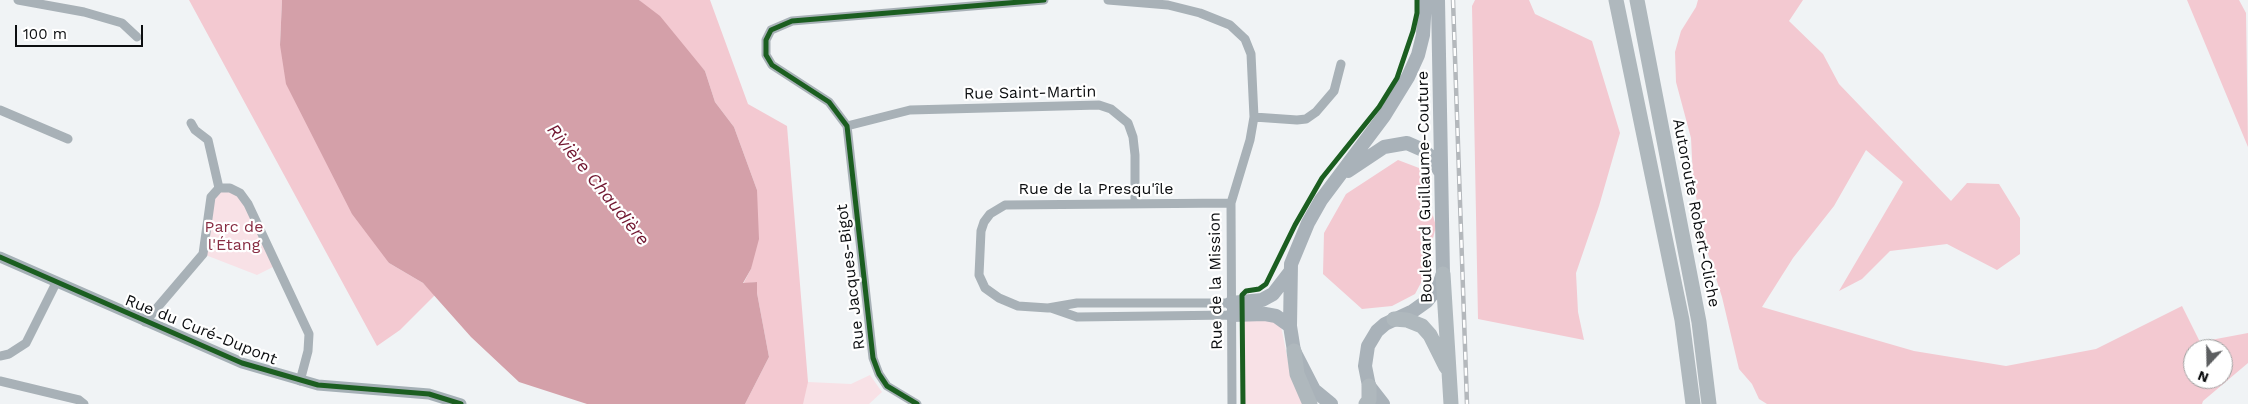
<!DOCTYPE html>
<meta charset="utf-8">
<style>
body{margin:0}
#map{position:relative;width:2248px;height:404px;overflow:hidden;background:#f0f3f5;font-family:"Work Sans",sans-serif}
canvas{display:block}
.north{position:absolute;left:2183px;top:339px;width:50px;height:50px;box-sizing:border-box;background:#fff;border:1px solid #9e9f9f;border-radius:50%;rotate:201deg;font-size:14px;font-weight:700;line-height:20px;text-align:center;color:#0c0e10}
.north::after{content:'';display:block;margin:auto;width:18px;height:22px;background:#5c5e60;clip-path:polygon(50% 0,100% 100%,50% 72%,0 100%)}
.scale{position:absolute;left:15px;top:25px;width:128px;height:22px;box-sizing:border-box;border:2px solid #0c0e10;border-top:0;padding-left:6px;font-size:15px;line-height:18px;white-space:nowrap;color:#0c0e10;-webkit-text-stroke:4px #fff;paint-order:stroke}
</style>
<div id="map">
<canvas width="2248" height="404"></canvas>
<div class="north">N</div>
<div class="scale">100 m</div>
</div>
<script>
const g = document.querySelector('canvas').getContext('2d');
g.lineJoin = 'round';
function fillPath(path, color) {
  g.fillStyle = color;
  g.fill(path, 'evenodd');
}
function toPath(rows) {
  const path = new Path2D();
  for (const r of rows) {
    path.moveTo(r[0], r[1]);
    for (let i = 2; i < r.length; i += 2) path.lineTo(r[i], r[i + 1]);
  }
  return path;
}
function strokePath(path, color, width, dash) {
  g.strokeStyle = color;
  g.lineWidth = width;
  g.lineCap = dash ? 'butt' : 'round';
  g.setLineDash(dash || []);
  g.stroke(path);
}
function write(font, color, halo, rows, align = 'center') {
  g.font = font + ' "Work Sans",sans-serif';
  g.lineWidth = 4.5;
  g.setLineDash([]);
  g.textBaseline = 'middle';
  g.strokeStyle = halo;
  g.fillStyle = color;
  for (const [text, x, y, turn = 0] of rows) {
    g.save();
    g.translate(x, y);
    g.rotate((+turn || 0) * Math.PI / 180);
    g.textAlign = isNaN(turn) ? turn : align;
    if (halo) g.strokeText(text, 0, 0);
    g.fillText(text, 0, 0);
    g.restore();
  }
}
fillPath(toPath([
 [219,188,240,193,277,265,257,275,203,254,211,197],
 [1264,317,1281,326,1291,376,1305,404,1241,404,1240,322,1247,318],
 [870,375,882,392,869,404,745,404,808,382,851,384]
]), '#f8e1e6');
fillPath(toPath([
 [189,0,282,0,280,45,389,263,423,283,435,295,400,330,377,346],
 [639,0,710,0,748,104,787,126,808,382,803,404,745,404,769,357,757,293,757,282,743,284,751,269,757,190,734,127,715,102,705,71],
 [1475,0,1529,0,1535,14,1592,41,1620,133,1599,206,1576,273,1578,312,1584,340,1478,319,1472,6],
 [1698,0,1803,0,1789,21,1823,54,1839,84,1951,201,1967,183,1999,184,2020,218,2020,254,1997,270,1947,244,1890,251,1862,279,1839,291,1903,182,1866,150,1834,206,1793,258,1762,307,1914,351,2006,366,2096,349,2182,306,2200,342,2248,333,2248,363,2203,401,2202,404,1767,404,1759,399,1752,384,1739,369,1722,297,1703,238,1693,178,1691,138,1676,82,1675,52,1681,31,1696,7],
 [2193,349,2223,349,2223,379,2193,379],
 [2187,0,2239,0,2246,13,2248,147],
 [1398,160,1419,168,1436,226,1423,279,1415,294,1392,306,1362,309,1323,274,1324,233,1346,194]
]), '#f3c9d1');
fillPath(toPath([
 [282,0,639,0,660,16,705,71,715,102,734,127,757,190,759,239,751,269,743,283,757,282,757,293,769,357,745,404,587,404,519,382,471,337,423,283,389,263,352,214,286,84,280,45]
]), '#d4a0a9');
strokePath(toPath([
 [18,0,84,12,122,23,137,37],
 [1108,0,1168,5,1200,13,1230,25,1245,39,1251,54,1254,117,1250,140,1231,203,1232,404],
 [0,110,68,139],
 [1254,117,1297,120,1306,119,1316,112,1334,91,1341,64],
 [191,123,195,130,208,140,219,188],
 [847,126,910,110,1099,105,1111,109,1128,123,1133,137,1135,155,1135,204],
 [1231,203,1005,205,990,214,984,222,981,231,979,275,985,288,999,298,1018,306,1048,308,1077,303,1231,303],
 [1051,308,1077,317,1232,315],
 [145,322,203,254,211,197,219,188,230,188,240,193,248,204,309,334,308,351,300,381],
 [0,356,9,354,26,343,56,283],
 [0,381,79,400,84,404],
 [917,404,887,386,879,374,873,358,847,126,829,102,772,65,766,55,766,40,771,30,792,21,1044,0]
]), '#a8b1b7', 9);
strokePath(toPath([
 [0,257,242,363,318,385,429,394,461,404]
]), '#a5b0b6', 11);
strokePath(toPath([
 [1348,171,1384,147,1407,143,1423,150,1431,157,1441,173],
 [1231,303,1262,300,1273,294,1290,272],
 [1232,315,1265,314,1276,316,1290,326],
 [1331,404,1314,390,1294,351,1290,326,1291,264,1308,223,1321,200,1384,116,1408,77,1418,55,1423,35,1425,0],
 [1383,404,1369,386,1365,366,1368,346,1377,331,1385,324,1413,311,1427,301,1438,287,1443,274,1438,0]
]), '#a9b2b9', 14);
strokePath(toPath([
 [1616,0,1682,320,1693,404],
 [1637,0,1699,322,1709,404],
 [1443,274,1451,404],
 [1394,319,1407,320,1422,326,1430,335,1446,367],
 [1294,351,1297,374,1310,404],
 [1366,404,1369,400,1369,386]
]), '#afb8bd', 15);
const rail = toPath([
 [1453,0,1467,404]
]);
strokePath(rail, '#b4b8bc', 4.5);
strokePath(rail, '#fff', 2.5, [8]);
strokePath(toPath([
 [0,257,242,363,318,385,429,394,461,404],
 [917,404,887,386,879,374,873,358,847,126,829,102,772,65,766,55,766,40,771,30,792,21,1044,0],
 [1243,404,1242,295,1246,291,1259,289,1266,284,1295,225,1322,178,1379,107,1397,78,1413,31,1417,13,1417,0]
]), '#1b5e20', 5);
write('16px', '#0c0e10', '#fff', [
 ["Rue Saint-Martin",1030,93,-1],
 ["Boulevard Guillaume-Couture",1425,187,-91],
 ["Rue de la Presqu'île",1096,189],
 ["Autoroute Robert-Cliche",1696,213,79],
 ["Rue Jacques-Bigot",851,277,-97],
 ["Rue de la Mission",1216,281,-91],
 ["Rue du Curé-Dupont",201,330,22]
]);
write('16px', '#882d43', '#fff', [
 ["Parc de",234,227],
 ["l'Étang",234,245]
]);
write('italic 18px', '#711630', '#fff', [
 ["Rivière Chaudière",598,185,51]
]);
</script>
